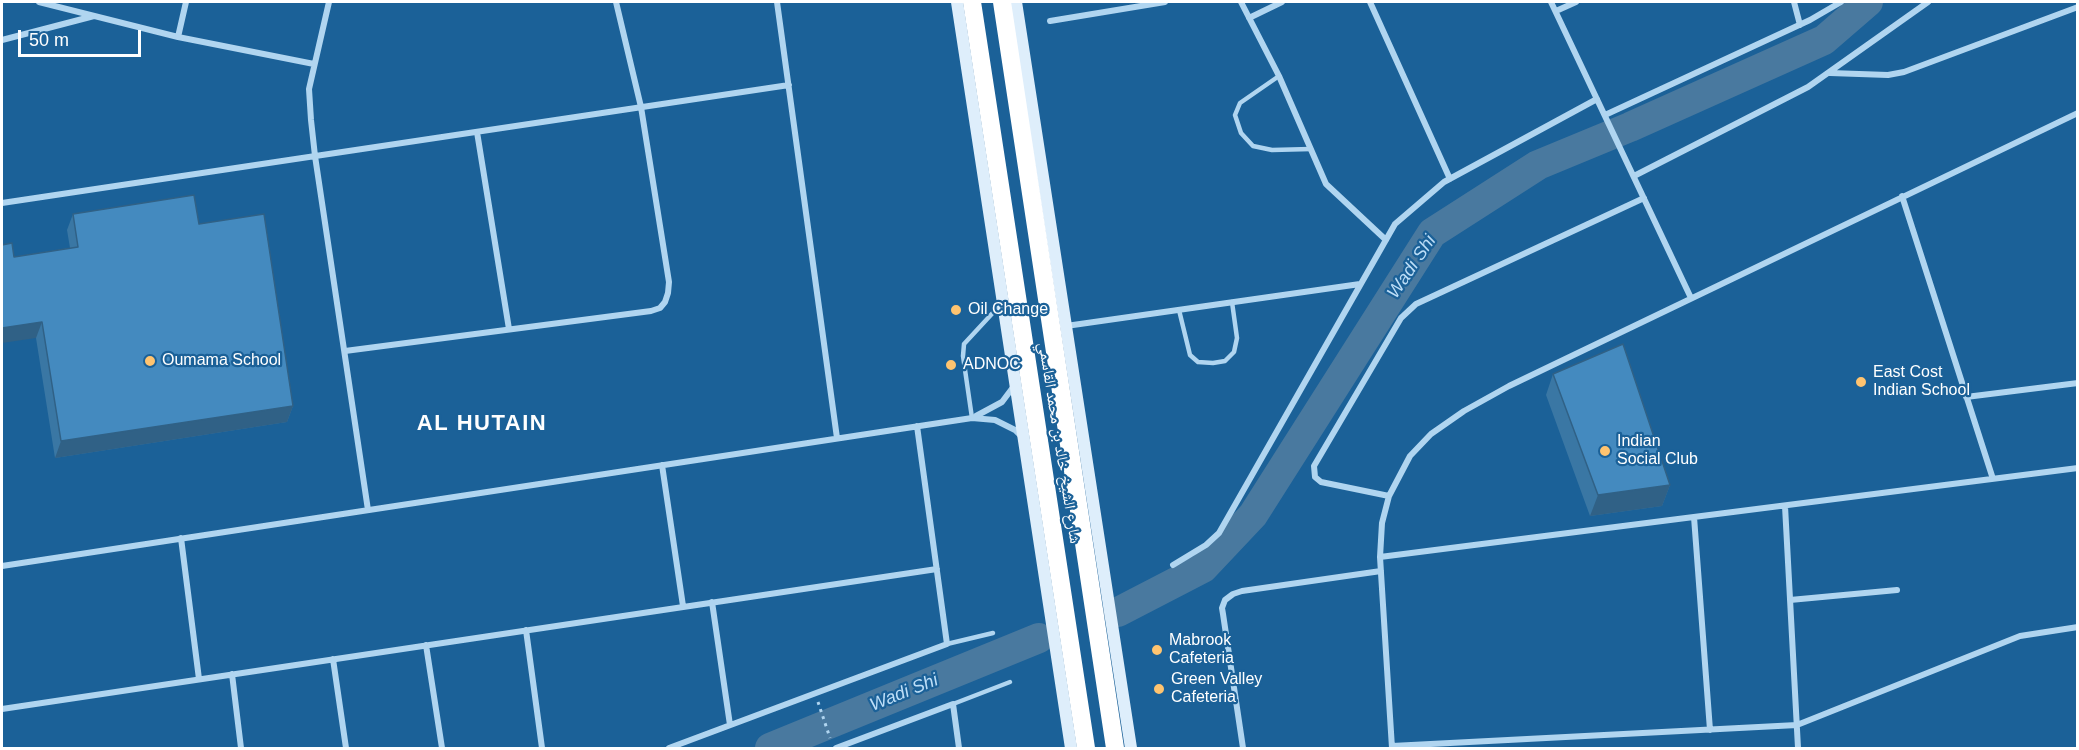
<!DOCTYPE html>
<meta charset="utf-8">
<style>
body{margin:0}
#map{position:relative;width:2079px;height:750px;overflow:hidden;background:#1b6198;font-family:Arial,sans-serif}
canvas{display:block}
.frame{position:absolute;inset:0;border:3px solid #fff;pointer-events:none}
.scale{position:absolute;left:18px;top:30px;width:123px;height:27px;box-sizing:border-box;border:3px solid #fff;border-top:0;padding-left:8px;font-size:18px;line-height:21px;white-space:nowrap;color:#fff;-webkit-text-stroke:4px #1b6198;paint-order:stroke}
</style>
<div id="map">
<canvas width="2079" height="750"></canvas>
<div class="frame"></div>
<div class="scale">50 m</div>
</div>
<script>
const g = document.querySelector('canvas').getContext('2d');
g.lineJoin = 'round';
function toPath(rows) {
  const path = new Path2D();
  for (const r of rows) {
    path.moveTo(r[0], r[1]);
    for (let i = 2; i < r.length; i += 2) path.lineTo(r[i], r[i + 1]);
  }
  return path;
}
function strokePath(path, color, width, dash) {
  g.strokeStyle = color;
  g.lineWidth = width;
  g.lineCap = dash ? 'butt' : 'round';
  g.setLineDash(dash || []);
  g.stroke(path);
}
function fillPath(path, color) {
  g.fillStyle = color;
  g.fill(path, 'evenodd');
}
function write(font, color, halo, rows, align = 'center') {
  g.font = font + ' Arial,"Noto Naskh Arabic",sans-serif';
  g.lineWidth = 4.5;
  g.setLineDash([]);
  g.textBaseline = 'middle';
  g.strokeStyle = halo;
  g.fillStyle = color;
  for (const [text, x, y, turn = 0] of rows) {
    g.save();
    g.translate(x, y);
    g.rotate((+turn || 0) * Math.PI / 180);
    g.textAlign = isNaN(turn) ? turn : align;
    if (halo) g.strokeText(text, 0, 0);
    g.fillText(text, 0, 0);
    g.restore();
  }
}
strokePath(toPath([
 [1118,612,1203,568,1253,515,1432,233,1538,165,1630,127,1824,40,1868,2],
 [770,748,1039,638]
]), '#49799f', 30);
strokePath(toPath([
 [818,702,830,738]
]), '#b0d5f0', 3, [3, 4.5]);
strokePath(toPath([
 [1279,76,1240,103,1235,115,1241,133,1253,146,1272,150,1311,149],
 [1179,310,1190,355,1198,362,1213,363,1225,361,1234,352,1237,338,1232,302],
 [972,418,963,356,964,344,1001,304],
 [947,644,993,633],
 [953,704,1010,682]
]), '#b0d5f0', 4.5);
strokePath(toPath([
 [39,2,178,37,314,64],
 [329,2,309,89,311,120,315,156,368,510],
 [777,2,837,438],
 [1241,2,1279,76,1326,184,1386,240],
 [1370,2,1450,179],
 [1551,2,1691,298],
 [1794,2,1800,25],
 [1556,11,1576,2],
 [1249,18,1282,2],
 [1050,21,1165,2],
 [178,37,186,2],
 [2,40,94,16],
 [1830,73,1888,75,1904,72,2078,7],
 [1605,115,1810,20,1841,2],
 [477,132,509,329],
 [1634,176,1808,87,1928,2],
 [1902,196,1993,479],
 [2,203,789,85],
 [1066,326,1360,284],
 [345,351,651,311,660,308,665,302,668,293,669,282,641,107,616,2],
 [1966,397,2078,383],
 [976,416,1002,402,1014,386],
 [662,465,683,606],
 [1389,496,1321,482,1315,477,1314,466,1401,318,1416,304,1644,198],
 [1785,506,1798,748],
 [1694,517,1710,730],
 [181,538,199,679],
 [1380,557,2078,468],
 [1173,565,1206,545,1219,533,1395,224,1444,182,1597,99],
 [2,566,972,418,995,420,1015,430,1022,437],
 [1790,600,1897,590],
 [712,602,730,725],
 [526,630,542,748],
 [426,645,442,748],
 [333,659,346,748],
 [232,674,241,748],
 [2,709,937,569],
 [1392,746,1797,725,2020,636,2078,627],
 [669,748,947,644,917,426],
 [836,748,953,704,959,748],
 [1243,748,1223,614,1222,608,1225,600,1233,594,1242,591,1381,571],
 [1392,748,1380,557,1382,523,1389,496,1410,456,1431,434,1464,411,1509,386,2078,113]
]), '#b0d5f0', 6);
strokePath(toPath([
 [957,2,1071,748],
 [1016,2,1131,748]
]), '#deeefb', 12);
strokePath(toPath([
 [972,2,1086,748],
 [1002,2,1115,748]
]), '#fff', 18);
fillPath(toPath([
 [73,214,199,224,293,406,287,422,55,458,36,338,14,257,70,248,67,230],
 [1553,374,1670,485,1662,506,1590,516,1546,395]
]), '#3a77a4');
fillPath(toPath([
 [42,322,36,338,2,343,2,328],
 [293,406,287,422,55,458,61,441],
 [1670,485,1662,506,1590,516,1598,495]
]), '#306186');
const building = toPath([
 [194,195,199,224,264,214,293,406,61,441,42,322,2,328,2,245,12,243,14,257,78,247,73,214,194,195],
 [1623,344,1670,485,1598,495,1553,374,1623,344]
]);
fillPath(building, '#448abf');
strokePath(building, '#306186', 1.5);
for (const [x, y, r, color] of [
 [956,310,6,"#ffc470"],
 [150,361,6,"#ffc470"],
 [951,365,6,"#ffc470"],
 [1861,382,6,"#ffc470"],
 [1605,451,6,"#ffc470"],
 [1157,650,6,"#ffc470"],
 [1159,689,6,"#ffc470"]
]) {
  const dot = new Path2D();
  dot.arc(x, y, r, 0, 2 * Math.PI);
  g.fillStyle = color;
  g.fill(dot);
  strokePath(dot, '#1b6198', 2);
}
write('16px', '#fff', '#1b6198', [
 ["Oil Change",968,310],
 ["Oumama School",162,361],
 ["ADNOC",963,365],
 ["East Cost",1873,373],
 ["Indian School",1873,391],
 ["Indian",1617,442],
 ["Social Club",1617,460],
 ["Mabrook",1169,641],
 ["Cafeteria",1169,659],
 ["Green Valley",1171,680],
 ["Cafeteria",1171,698]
], 'left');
write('16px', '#fff', '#1b6198', [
 ["شارع الشيخ خالد بن محمد القاسمي",1059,443,81]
]);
write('italic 18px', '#bddef7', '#1b6198', [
 ["Wadi Shi",1412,267,-56],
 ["Wadi Shi",904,693,-22]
]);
g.letterSpacing = '1.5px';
write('bold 22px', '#fff', '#1b6198', [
 ["AL HUTAIN",482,424]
]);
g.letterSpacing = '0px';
</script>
